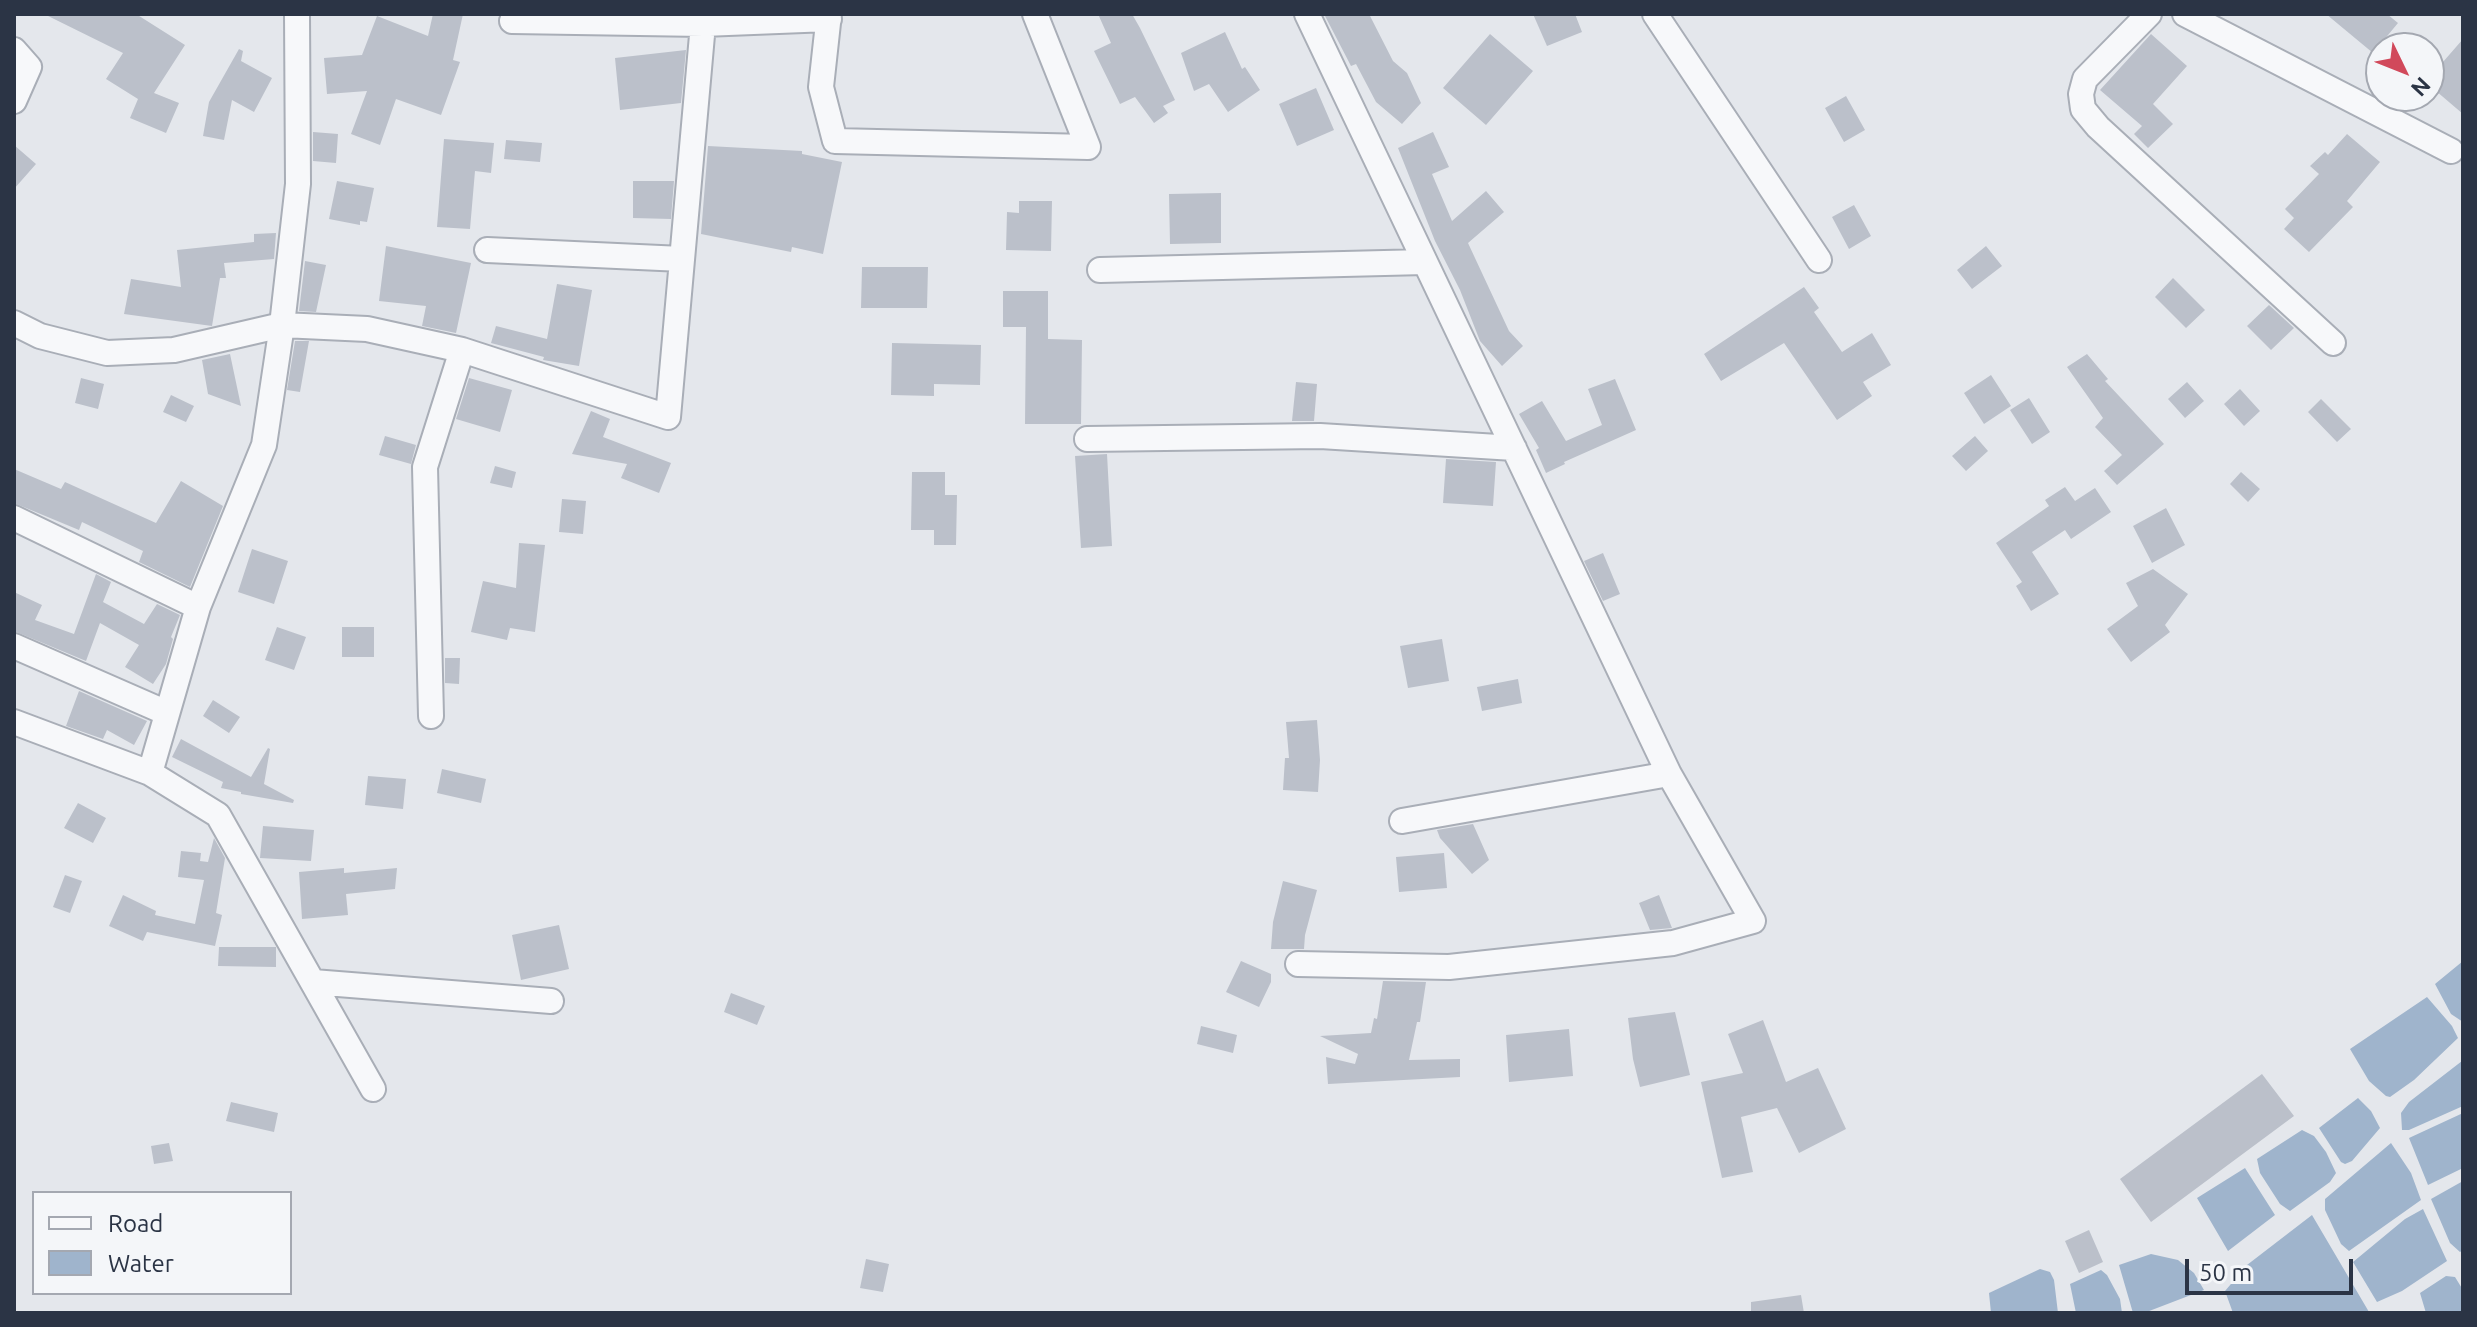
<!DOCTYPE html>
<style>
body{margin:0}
#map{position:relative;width:2477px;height:1327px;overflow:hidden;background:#e4e7ec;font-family:Ubuntu,sans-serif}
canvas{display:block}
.frame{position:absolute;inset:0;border:16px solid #2b3445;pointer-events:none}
.legend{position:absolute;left:32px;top:1191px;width:260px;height:104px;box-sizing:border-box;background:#f4f6f9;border:2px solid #a4a8b1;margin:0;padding:10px 14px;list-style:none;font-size:24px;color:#2b3445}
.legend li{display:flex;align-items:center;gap:16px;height:40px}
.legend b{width:40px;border:2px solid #a4a8b1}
.north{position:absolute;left:2365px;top:32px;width:80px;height:80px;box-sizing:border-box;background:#f4f6f9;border:2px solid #a4a8b1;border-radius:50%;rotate:133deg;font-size:22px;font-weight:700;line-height:32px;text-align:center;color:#2b3445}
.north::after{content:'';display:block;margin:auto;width:28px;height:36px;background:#d1495b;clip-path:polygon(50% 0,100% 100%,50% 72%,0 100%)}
.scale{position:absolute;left:2185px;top:1259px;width:168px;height:36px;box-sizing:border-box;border:4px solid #2b3445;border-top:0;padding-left:10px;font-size:24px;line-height:28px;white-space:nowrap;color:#2b3445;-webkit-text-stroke:6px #f4f6f9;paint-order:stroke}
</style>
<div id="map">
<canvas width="2477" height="1327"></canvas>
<div class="frame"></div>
<ul class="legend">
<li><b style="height:10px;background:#f7f8fa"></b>Road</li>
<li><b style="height:22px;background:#9fb4cc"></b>Water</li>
</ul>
<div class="north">N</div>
<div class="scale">50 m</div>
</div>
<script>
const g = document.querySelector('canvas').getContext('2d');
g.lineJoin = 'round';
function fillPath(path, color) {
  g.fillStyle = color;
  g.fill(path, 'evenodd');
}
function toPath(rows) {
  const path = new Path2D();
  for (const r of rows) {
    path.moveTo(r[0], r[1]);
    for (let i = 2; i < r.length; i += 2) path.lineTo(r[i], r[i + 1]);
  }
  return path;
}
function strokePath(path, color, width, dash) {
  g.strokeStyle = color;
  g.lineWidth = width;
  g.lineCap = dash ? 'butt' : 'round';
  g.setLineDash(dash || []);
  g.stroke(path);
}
fillPath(toPath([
 [2463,961,2463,1022,2451,1014,2435,984],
 [2427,997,2452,1026,2458,1038,2414,1080,2390,1097,2386,1096,2369,1081,2350,1049],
 [2462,1061,2463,1106,2409,1130,2402,1130,2401,1113,2409,1102],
 [2358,1098,2371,1111,2380,1128,2352,1161,2345,1164,2341,1162,2319,1128],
 [2463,1113,2463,1168,2428,1185,2409,1138],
 [2302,1130,2314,1136,2326,1152,2336,1173,2330,1182,2290,1211,2280,1204,2260,1173,2257,1159],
 [2391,1143,2411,1173,2421,1200,2349,1251,2341,1244,2325,1210,2325,1199],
 [2245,1168,2275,1215,2228,1251,2197,1198],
 [2463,1181,2463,1250,2460,1252,2450,1243,2431,1199],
 [2423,1209,2447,1261,2402,1291,2377,1302,2353,1262,2405,1219],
 [2312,1215,2369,1312,2233,1313,2225,1291,2247,1265],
 [2151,1254,2178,1260,2194,1273,2204,1290,2144,1313,2133,1313,2119,1265],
 [2040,1269,2050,1272,2054,1280,2058,1313,1991,1313,1989,1293],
 [2101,1270,2107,1275,2120,1299,2122,1313,2076,1313,2070,1284],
 [2446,1276,2455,1277,2463,1290,2463,1313,2426,1313,2420,1293]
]), '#9fb4cc');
fillPath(toPath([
 [44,14,136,14,185,45,154,93,179,103,166,133,130,118,138,99,106,79,123,53],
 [433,14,463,14,453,60,460,62,441,115,396,99,380,145,351,134,367,91,327,94,324,58,362,55,377,16,428,36],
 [1098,14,1132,14,1140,28,1175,100,1163,106,1168,113,1154,123,1135,97,1120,104,1094,51,1111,43],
 [1324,14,1369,14,1393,61,1407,73,1421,103,1402,124,1376,102,1356,64,1351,66],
 [1533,14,1575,14,1582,32,1547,46],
 [2326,14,2387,14,2398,23,2373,53],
 [1225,32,1242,69,1245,67,1260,90,1228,112,1209,84,1194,91,1181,53],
 [1490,34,1533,71,1486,125,1443,88],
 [2151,34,2187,66,2153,104,2173,124,2148,148,2134,134,2142,126,2100,90],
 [2463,39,2463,114,2429,85,2429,78],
 [239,49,243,51,241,61,272,78,254,112,232,100,224,140,203,136,209,102],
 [686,50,681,103,620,110,615,58],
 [1316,88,1334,130,1297,146,1279,104],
 [1846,96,1865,130,1844,142,1825,108],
 [313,132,338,134,336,163,313,161],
 [1433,132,1449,167,1432,174,1452,221,1486,191,1504,212,1468,243,1509,331,1523,346,1502,366,1480,341,1460,290,1435,241,1398,148],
 [2347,134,2380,162,2347,201,2353,207,2309,252,2284,229,2294,218,2285,209,2319,174,2310,166,2325,152,2328,155],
 [444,139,494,143,491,173,475,171,470,229,437,227],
 [506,140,542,143,540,162,504,159],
 [14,145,36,164,14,189],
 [708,146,802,151,802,154,842,162,823,254,792,247,791,252,701,234],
 [337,181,374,188,367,222,360,221,360,225,329,219],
 [633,181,674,181,671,219,633,218],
 [1221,193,1221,243,1170,244,1169,194],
 [1019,201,1052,201,1051,251,1006,250,1007,212,1019,213],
 [1854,205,1871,236,1849,249,1832,217],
 [276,233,274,259,224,263,226,278,220,278,212,326,124,314,131,279,181,287,177,250,254,242,254,234],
 [386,246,471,263,456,333,422,326,426,306,379,301],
 [1986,246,2002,266,1972,289,1957,270],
 [305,261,326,265,316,312,299,311],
 [862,267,928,267,927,308,861,308],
 [2173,278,2205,310,2186,328,2155,297],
 [557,284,592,290,579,366,543,360,544,357,491,343,496,326,547,339],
 [1804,287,1819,308,1814,312,1842,352,1872,333,1891,365,1863,382,1872,396,1837,420,1784,343,1721,381,1704,354],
 [1003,291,1048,291,1048,339,1082,340,1081,424,1025,424,1026,327,1003,327],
 [2269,305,2294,328,2271,350,2247,326],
 [295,341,309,341,300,392,287,390],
 [892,343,981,345,980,385,934,384,934,396,891,395],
 [230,354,241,406,208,394,202,360],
 [2087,354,2108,379,2105,381,2164,444,2117,485,2104,471,2122,455,2095,427,2103,418,2067,367],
 [1991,375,2011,406,1984,424,1964,393],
 [81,378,104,384,98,409,75,403],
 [469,378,512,390,500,432,456,419],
 [1615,379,1636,430,1564,462,1565,464,1546,473,1536,450,1539,448,1519,414,1542,401,1566,441,1602,425,1588,389],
 [1296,382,1317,384,1314,421,1292,421],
 [2187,382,2204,401,2185,418,2168,399],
 [2240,389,2260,411,2244,426,2224,404],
 [171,395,194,406,186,422,163,412],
 [2029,398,2050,432,2032,444,2010,410],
 [2321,399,2351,429,2337,442,2308,412],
 [591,411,610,419,603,437,671,463,659,493,621,478,627,464,572,454],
 [385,436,416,445,411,464,379,455],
 [1975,436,1988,451,1966,471,1952,456],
 [1107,454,1112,546,1081,548,1075,456],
 [1446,459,1496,462,1493,506,1443,503],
 [495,466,516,472,512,488,490,483],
 [14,469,61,489,65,482,156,523,181,481,223,506,190,587,139,562,143,551,82,522,79,530,14,503],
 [912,472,945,472,945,495,957,495,956,545,934,545,934,530,911,530],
 [2241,472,2260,489,2248,502,2230,484],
 [2065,487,2075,501,2095,488,2111,512,2071,539,2065,530,2032,552,2059,594,2031,611,2016,586,2022,582,1996,543,2049,506,2045,500],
 [562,499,586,501,583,534,559,532],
 [2166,508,2185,545,2152,563,2133,526],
 [519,543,545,545,535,632,510,628,507,640,471,632,483,581,516,588],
 [252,549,288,561,274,604,238,592],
 [1603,553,1620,594,1603,601,1584,561],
 [2153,569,2188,594,2165,625,2170,632,2131,662,2107,629,2138,606,2126,583],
 [96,574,111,582,103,602,144,624,157,604,180,615,171,637,173,639,166,664,153,684,125,667,139,645,100,623,86,661,14,631,14,592,42,605,35,620,74,634],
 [277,627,306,637,294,670,265,660],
 [342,627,374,627,374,657,342,657],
 [1442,639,1449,681,1408,688,1400,646],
 [445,658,460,658,459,684,445,683],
 [1518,679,1522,703,1482,711,1477,687],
 [79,691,147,721,134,745,107,730,103,739,66,726],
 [213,700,240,717,229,733,203,716],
 [1317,720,1320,760,1318,792,1283,790,1285,758,1289,758,1286,722],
 [181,739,251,777,268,748,270,749,264,784,294,800,293,803,241,794,241,792,221,788,223,782,172,757],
 [442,769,486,779,481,803,437,793],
 [368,776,406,779,403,809,365,805],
 [78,803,106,818,93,843,64,828],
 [1473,824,1489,860,1472,874,1440,838,1437,830],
 [263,826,314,830,311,861,260,858],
 [214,838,225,858,216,913,222,915,215,946,147,932,143,941,109,926,123,895,156,911,155,915,195,924,204,880,178,877,181,851,201,853,200,861,208,862],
 [1444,853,1447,888,1399,892,1396,857],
 [344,868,344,873,397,868,395,889,346,894,348,915,302,919,299,872],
 [65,875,82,881,70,913,53,907],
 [1283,881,1317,890,1305,935,1304,949,1271,949,1273,922],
 [1659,895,1672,928,1650,930,1639,903],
 [559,925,569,969,521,980,512,935],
 [219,947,276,947,276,967,218,966],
 [1241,961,1271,974,1271,982,1259,1007,1226,992],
 [1383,981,1426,982,1420,1022,1417,1022,1409,1060,1460,1059,1460,1077,1328,1084,1326,1057,1355,1064,1358,1054,1320,1036,1371,1033,1374,1018,1377,1019],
 [731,993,765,1006,757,1025,724,1012],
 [1675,1012,1690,1075,1640,1087,1633,1059,1628,1018],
 [1763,1020,1786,1082,1818,1068,1846,1129,1799,1153,1777,1108,1741,1117,1753,1172,1722,1178,1701,1082,1743,1073,1728,1034],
 [1201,1026,1237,1035,1233,1053,1197,1044],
 [1569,1029,1573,1076,1509,1082,1506,1035],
 [2262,1074,2294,1116,2151,1222,2120,1179],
 [231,1102,278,1113,274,1132,226,1121],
 [169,1143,173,1161,154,1164,151,1146],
 [2089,1230,2103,1262,2079,1273,2065,1241],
 [866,1259,889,1264,883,1292,860,1288],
 [1801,1295,1804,1313,1751,1313,1751,1302]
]), '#bbc0ca');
const street = toPath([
 [829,14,821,87,835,141,1088,147,1035,14],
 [1655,14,1819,260],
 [2149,14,2085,79,2081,94,2083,109,2098,127,2333,343],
 [2185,14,2451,151],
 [512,21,703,24,829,19],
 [14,50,29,67,14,101],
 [487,250,682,259],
 [1100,270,1425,262],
 [14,323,40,336,107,353,174,350,282,325,367,329,462,350,668,417,703,24],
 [1087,439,1320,436,1514,448],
 [14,518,198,607],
 [14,646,167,713],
 [431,716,425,467,462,350],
 [14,722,150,773,198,607,264,445,282,325,298,184,297,14],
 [150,773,218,815,373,1089],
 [1402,821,1669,774],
 [1298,964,1449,967,1673,943,1753,921,1669,774,1307,14],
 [313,982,551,1001]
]);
strokePath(street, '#a9aeb7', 28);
strokePath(street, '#f7f8fa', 24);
</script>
